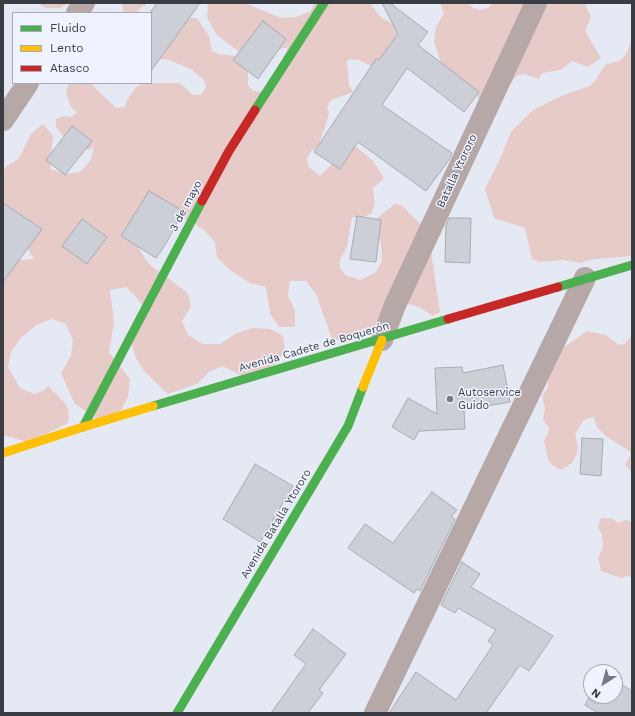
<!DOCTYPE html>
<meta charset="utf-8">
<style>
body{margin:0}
#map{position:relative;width:635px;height:716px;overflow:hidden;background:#e5e9f3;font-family:"Work Sans",sans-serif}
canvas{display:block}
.frame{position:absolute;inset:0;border:4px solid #3a3c44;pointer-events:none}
.legend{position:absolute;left:12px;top:12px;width:140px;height:72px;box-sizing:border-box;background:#eff3ff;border:1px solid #a7aab4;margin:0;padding:5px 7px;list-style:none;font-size:12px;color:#3a3c44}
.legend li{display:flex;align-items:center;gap:8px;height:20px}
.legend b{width:20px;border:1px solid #a7aab4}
.north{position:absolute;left:583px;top:664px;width:40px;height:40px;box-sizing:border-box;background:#eff3ff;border:1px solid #a7aab4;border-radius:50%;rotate:216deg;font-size:11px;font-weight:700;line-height:16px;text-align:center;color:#3a3c44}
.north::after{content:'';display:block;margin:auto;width:14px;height:18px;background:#767981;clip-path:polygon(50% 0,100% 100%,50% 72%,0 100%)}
</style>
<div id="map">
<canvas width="635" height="716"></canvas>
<div class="frame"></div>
<ul class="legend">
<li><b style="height:5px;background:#4caf50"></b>Fluido</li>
<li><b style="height:5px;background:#ffc107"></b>Lento</li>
<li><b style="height:5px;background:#c62828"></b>Atasco</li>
</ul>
<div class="north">N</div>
</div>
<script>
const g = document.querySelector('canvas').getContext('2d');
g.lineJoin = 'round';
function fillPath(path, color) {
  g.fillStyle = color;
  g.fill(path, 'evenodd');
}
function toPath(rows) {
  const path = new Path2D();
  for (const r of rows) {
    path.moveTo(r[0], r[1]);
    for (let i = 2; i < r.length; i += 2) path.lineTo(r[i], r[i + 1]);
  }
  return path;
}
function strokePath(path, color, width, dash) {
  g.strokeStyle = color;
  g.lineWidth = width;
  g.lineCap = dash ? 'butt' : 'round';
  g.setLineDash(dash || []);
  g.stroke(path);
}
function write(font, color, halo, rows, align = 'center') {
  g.font = font + ' "Work Sans",sans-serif';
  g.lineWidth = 3;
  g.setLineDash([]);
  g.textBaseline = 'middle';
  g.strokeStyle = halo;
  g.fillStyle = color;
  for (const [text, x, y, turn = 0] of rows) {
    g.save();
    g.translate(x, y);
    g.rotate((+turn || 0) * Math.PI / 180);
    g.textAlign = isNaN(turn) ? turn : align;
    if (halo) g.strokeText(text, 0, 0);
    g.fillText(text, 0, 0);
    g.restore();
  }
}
fillPath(toPath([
 [38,3,67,3,61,8,46,8],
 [122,3,148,3,138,10,139,13,123,13],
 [208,3,245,3,281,18,296,17,311,11,314,3,374,3,371,5,381,17,394,25,397,33,394,49,373,67,359,60,350,59,347,61,349,85,353,92,331,100,327,107,329,113,327,121,318,147,311,151,307,158,308,166,320,176,331,165,337,153,353,144,373,161,384,178,373,188,375,204,371,214,359,218,352,217,347,246,340,260,340,268,346,275,360,280,375,273,381,263,382,254,380,240,374,235,376,219,395,204,403,206,421,225,431,251,440,312,433,316,419,307,396,300,391,323,348,342,332,339,316,294,306,281,290,281,288,296,295,310,295,327,279,327,270,314,266,287,250,283,230,270,217,258,215,242,204,230,190,221,160,211,139,232,139,249,149,264,188,293,191,307,182,321,188,335,203,344,220,344,237,333,253,328,270,329,283,336,285,351,275,364,248,379,223,366,209,372,197,384,168,394,144,371,136,358,131,342,147,314,138,299,126,287,110,290,114,321,109,352,130,379,128,397,121,410,100,421,75,404,61,373,71,356,73,340,66,324,52,319,36,325,20,339,11,352,8,367,20,388,34,394,43,391,48,386,65,403,69,411,68,423,28,443,12,437,3,436,3,269,7,269,20,260,34,259,18,233,3,226,3,171,6,167,19,158,31,134,43,124,53,136,50,169,65,174,80,172,91,160,94,145,90,150,82,149,67,140,56,127,56,119,64,116,72,117,77,112,71,107,66,92,69,83,90,83,116,108,125,107,127,100,136,87,144,83,180,83,193,95,202,94,206,87,204,80,191,69,169,60,152,58,173,18,197,18,209,36,212,51,219,54,235,56,248,68,248,85,253,91,268,92,288,47,258,55,242,54,217,35,207,18],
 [440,3,468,3,472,7,480,10,488,8,492,3,583,3,585,4,591,17,585,31,601,58,588,67,572,61,560,70,542,73,539,79,524,74,516,76,501,98,486,103,444,72,434,42,436,27,444,13],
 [632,40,632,256,595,259,579,263,563,260,540,262,532,259,525,228,494,218,485,189,499,161,511,132,533,110,561,96,590,86,597,78,605,65,621,60,626,54],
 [587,331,606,335,619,345,625,344,632,335,632,473,625,464,631,454,629,451,607,437,597,427,594,417,584,420,575,434,578,448,577,454,572,463,561,470,552,465,548,459,544,441,548,433,549,427,545,423,543,419,545,409,542,396,548,387,548,377,563,348],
 [605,518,613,519,618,523,626,520,632,522,632,577,628,576,621,578,601,571,598,557,603,548,602,534,598,528,600,519]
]), '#e7cbc9');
const building = toPath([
 [157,3,200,3,151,71,151,11,157,3],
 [382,3,390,3,428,32,418,45,479,92,464,112,407,68,382,105,452,153,449,160,426,191,358,142,340,169,314,152,376,59,379,60,398,34,382,3],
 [263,21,286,39,258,79,233,60,263,21],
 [72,126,92,141,65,175,46,160,72,126],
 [149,191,183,211,167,242,156,258,121,236,149,191],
 [3,203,42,229,3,282,3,203],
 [357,216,381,220,376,262,350,259,357,216],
 [449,218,471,218,470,263,445,262,446,225,449,218],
 [82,219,107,237,87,264,62,246,82,219],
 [503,365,510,402,464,410,465,429,419,431,414,440,392,427,408,398,437,414,435,368,462,367,463,373,503,365],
 [582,438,603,439,601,476,580,474,582,438],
 [255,464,293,486,260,542,223,519,255,464],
 [432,492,457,510,451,517,455,519,420,591,417,589,414,593,348,548,365,524,393,543,432,492],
 [462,562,480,574,471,587,553,636,529,671,520,665,486,713,389,713,416,672,456,700,493,645,488,641,496,630,458,608,455,613,441,605,462,562],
 [313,629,346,654,319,690,323,693,308,713,271,713,306,664,294,655,313,629],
 [615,680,632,691,632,713,598,713,585,705,591,694,591,696,615,696,615,680]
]);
fillPath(building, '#cccfd6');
strokePath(building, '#a8abb3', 1);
strokePath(toPath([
 [77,13,84,3],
 [3,120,28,83],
 [382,340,395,305,536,3],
 [375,713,585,278]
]), '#b5a8a6', 22);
strokePath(toPath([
 [255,110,324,3],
 [558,287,632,265],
 [153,406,448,319],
 [83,427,202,201],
 [177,713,348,426,363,387]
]), '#4caf50', 9);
strokePath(toPath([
 [363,387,382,340],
 [3,453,83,427,153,406]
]), '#ffc107', 9);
strokePath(toPath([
 [202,201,229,151,255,110],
 [448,319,558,287]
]), '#c62828', 9);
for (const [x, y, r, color] of [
 [450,399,4,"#767981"]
]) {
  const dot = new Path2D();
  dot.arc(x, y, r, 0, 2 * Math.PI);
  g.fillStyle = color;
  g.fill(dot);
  strokePath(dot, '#eff3ff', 1.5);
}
write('11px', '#3a3c44', '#eff3ff', [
 ["Batalla Ytororo",457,171,-65],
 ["3 de mayo",186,206,-62],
 ["Avenida Cadete de Boquerón",314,347,-16],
 ["Avenida Batalla Ytororo",276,524,-59]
]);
write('11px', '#3a3c44', '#eff3ff', [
 ["Autoservice",458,393],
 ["Guido",458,406]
], 'left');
</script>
